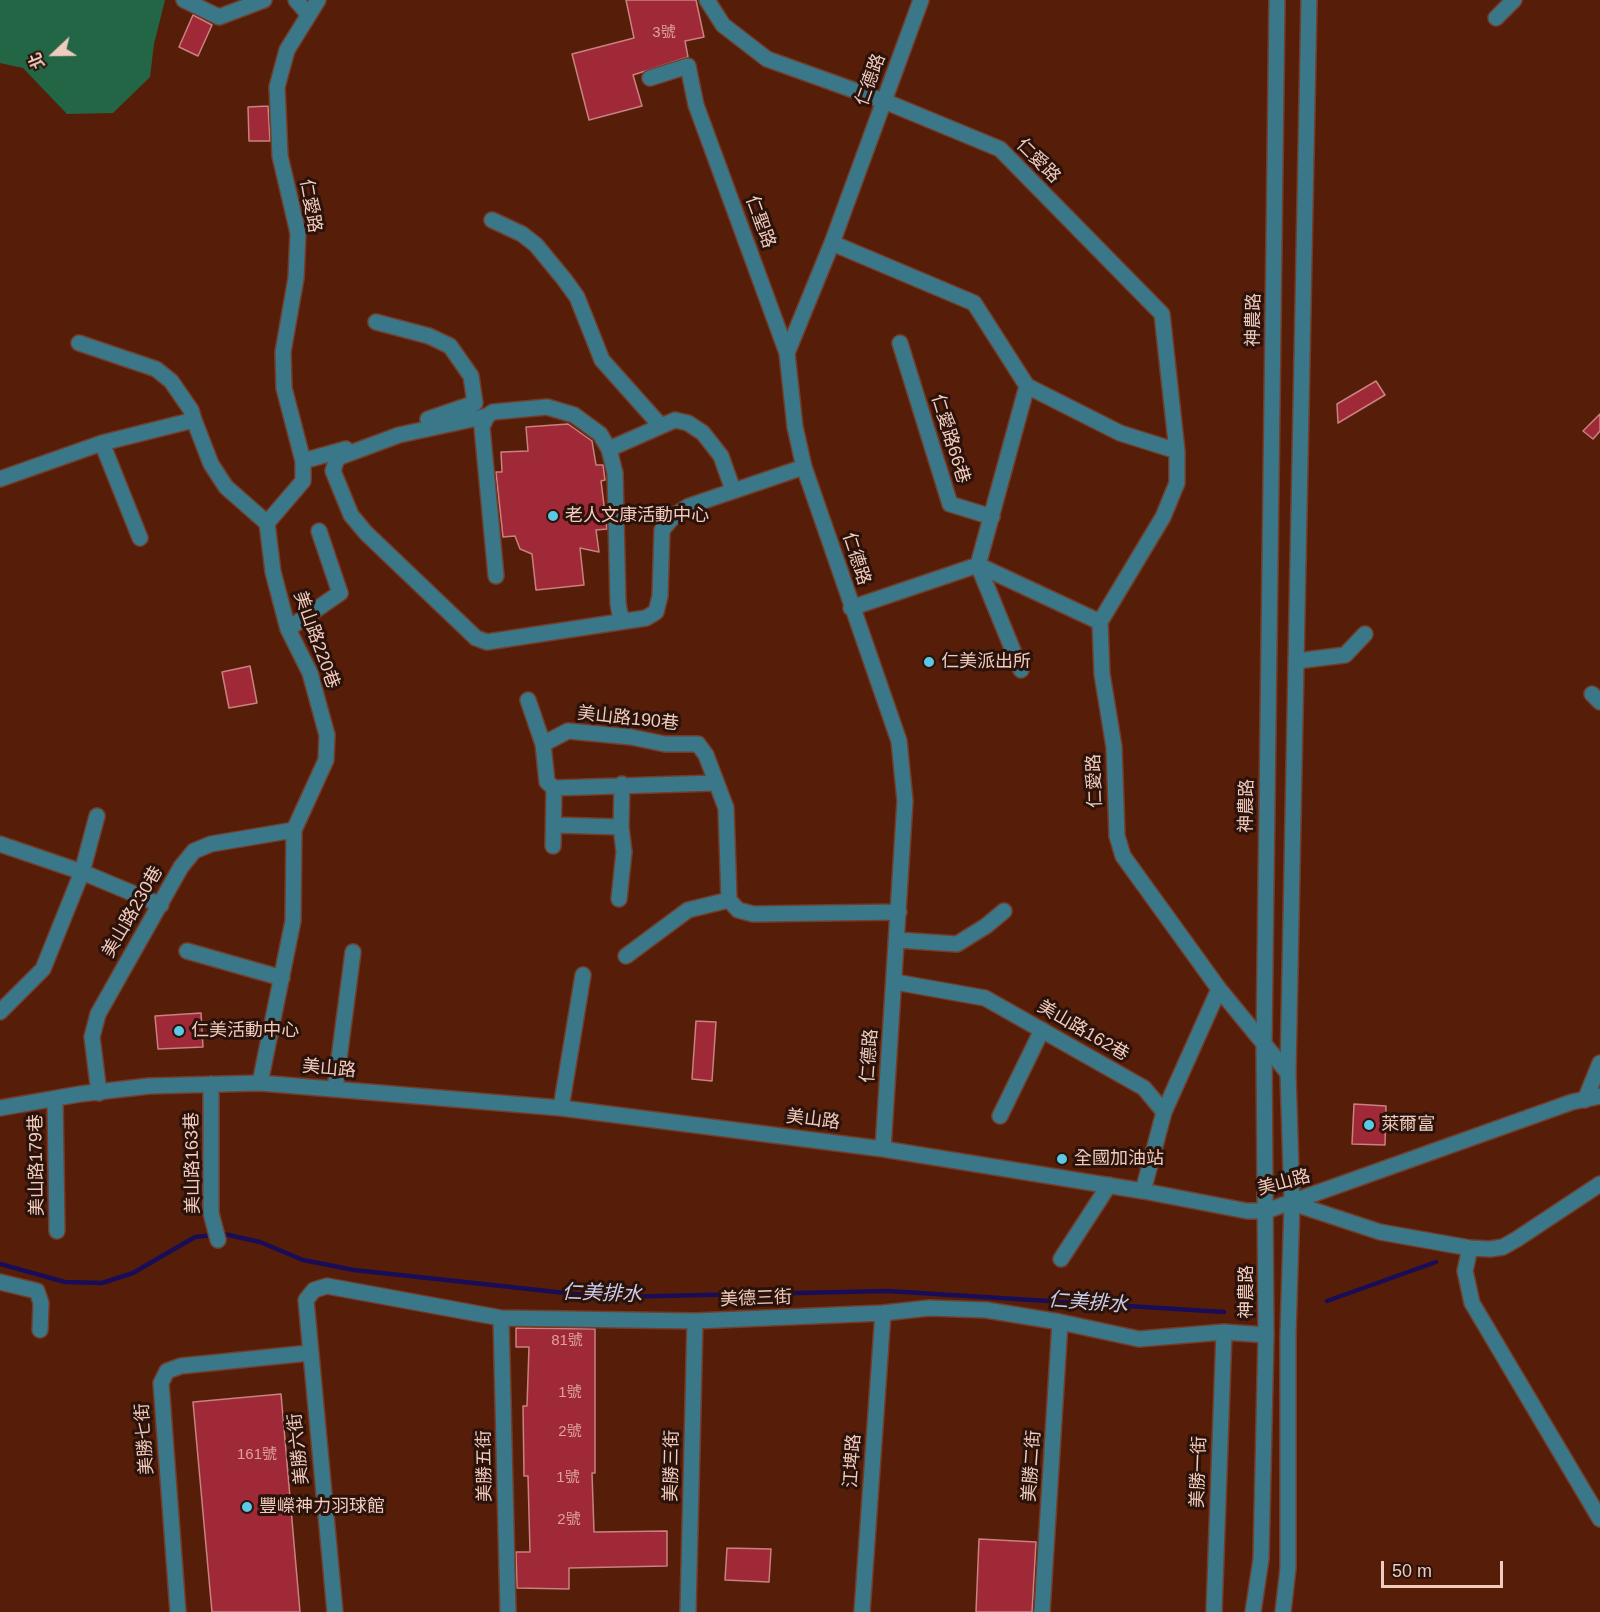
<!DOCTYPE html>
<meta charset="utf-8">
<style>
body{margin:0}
#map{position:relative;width:1600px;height:1612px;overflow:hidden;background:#561e09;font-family:Arial,"Noto Sans TC",sans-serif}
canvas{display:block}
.north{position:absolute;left:24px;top:24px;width:60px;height:60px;-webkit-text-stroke:4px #2b120a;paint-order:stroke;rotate:248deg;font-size:16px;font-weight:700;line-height:24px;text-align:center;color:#f0ccbf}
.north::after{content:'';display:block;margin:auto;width:21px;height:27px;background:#f0ccbf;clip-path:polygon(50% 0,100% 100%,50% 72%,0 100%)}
.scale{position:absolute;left:1381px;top:1561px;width:122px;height:27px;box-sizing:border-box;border:3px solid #f0ccbf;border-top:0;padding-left:8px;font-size:18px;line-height:21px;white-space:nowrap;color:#f0ccbf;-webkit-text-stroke:4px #2b120a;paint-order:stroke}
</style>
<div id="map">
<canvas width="1600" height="1612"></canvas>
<div class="north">北</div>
<div class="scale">50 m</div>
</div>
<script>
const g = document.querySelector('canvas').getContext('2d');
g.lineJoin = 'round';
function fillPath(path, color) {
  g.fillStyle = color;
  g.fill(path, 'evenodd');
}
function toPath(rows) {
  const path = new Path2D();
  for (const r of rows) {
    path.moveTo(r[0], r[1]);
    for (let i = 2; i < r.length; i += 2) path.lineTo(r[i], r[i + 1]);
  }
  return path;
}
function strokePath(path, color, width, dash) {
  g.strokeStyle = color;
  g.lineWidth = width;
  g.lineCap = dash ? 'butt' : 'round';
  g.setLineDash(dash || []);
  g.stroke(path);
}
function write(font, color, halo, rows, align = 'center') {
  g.font = font + ' Arial,"Noto Sans TC",sans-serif';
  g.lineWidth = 6;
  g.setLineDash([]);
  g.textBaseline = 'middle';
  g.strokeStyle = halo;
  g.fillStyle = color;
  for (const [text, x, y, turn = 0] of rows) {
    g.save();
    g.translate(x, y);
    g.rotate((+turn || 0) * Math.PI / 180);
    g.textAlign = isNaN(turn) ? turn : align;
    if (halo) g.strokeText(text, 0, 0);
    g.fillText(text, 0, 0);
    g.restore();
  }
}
fillPath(toPath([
 [0,0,165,0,154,44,150,77,113,113,67,114,23,68,0,63]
]), '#236646');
strokePath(toPath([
 [0,1264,65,1282,102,1283,133,1273,195,1237,224,1234,260,1242,303,1260,354,1270,575,1294,615,1297,888,1291,1224,1312],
 [1327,1301,1436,1262]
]), '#190d58', 4.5);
const building = toPath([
 [626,0,696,0,704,37,685,41,688,57,633,75,642,106,589,120,572,54,634,38,626,0],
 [193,15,212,25,198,56,179,47,193,15],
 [268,106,270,141,249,141,248,107,268,106],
 [1376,381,1385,395,1338,423,1337,404,1376,381],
 [1600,414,1600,431,1593,439,1583,431,1600,414],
 [568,424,592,441,596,465,603,465,605,480,601,481,607,529,596,530,599,552,580,548,584,585,536,590,532,554,520,549,515,536,503,537,496,472,502,472,501,452,528,451,526,427,568,424],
 [250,666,257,703,229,708,222,672,250,666],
 [201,1013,203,1047,158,1049,155,1016,201,1013],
 [696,1021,716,1022,712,1081,692,1079,696,1021],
 [1354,1104,1386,1106,1385,1145,1352,1144,1354,1104],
 [516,1328,595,1329,595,1473,592,1473,594,1532,667,1531,667,1566,569,1568,569,1589,517,1588,516,1552,530,1552,528,1476,524,1476,523,1406,527,1406,529,1347,516,1347,516,1328],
 [281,1394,300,1612,212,1612,193,1402,281,1394],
 [979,1539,1036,1542,1032,1612,976,1612,979,1539],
 [727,1548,771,1549,769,1582,725,1580,727,1548]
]);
fillPath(building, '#9f2936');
strokePath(building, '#c98181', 1.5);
const minor = toPath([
 [184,0,219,17,264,0],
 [296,0,308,14],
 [707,0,723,25,767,59,884,101,1000,149,1162,314,1177,451,1177,483,1163,517,1100,622,1102,674,1114,747,1117,836,1123,856,1219,989,1288,1073],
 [1496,18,1514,0],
 [650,78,688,66,696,105,787,353],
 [492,220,522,234,536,245,564,279,577,297,602,360,660,425],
 [832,243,974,303,1027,386,978,565,1021,670],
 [376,322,429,336,450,346,471,376,475,403,428,419],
 [79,343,156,369,171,381,191,410,194,420],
 [900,343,950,504,992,517],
 [1027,386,1120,433,1177,451],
 [487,416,399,435,337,458,333,471,351,515,366,533,476,638,487,642,626,621],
 [102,443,140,538],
 [609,449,675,420,688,423,703,433,721,456,733,490],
 [303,461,346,449],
 [0,479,102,443,194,420,211,464,226,487,267,523],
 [496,576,482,427,487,416,493,412,547,407,574,415,600,434,609,449,615,473,618,603,620,615,626,621,646,618,656,612,660,596,662,530,674,516,689,506,804,467],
 [851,608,978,565,1100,622],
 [288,629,340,593,319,531],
 [1296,661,1345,655,1365,634],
 [1592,694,1600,702],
 [528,700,543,744,547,782,554,788,715,783],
 [543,744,568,731,631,737,665,744,698,744,706,755,726,808,729,900,738,910,753,914,899,912],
 [554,825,621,827],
 [0,844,82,872,161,905],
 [553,846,554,788],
 [619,899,624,852,621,827,622,784],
 [897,940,957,944,986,926,1004,911],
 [187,951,282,978],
 [626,956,688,910,729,900],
 [895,982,985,998,1144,1088,1164,1112,1143,1191],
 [0,1012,43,969,82,872,97,816],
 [260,1083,293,921,294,830,326,760,327,735,310,673,288,629,273,572,267,523,303,481,303,461,284,388,283,352,296,278,298,233,280,156,277,87,287,50,318,0],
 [211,1084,211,1213,218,1240],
 [335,1089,353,952],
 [99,1093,92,1037,98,1014,181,867,194,851,211,844,294,830],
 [55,1099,57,1231],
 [1585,1100,1600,1063],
 [0,1108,80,1094,149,1086,260,1083,561,1108,883,1149,1143,1191,1247,1211,1266,1211,1572,1102,1600,1096],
 [561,1108,583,975],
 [1164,1112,1219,989],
 [1000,1116,1042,1030],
 [883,1149,905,801,899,741,804,467,795,427,787,353,832,243,921,0],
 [1292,1203,1380,1232,1470,1248,1490,1249,1503,1247,1517,1239,1600,1184],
 [1470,1248,1465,1271,1472,1303,1600,1519],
 [1061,1259,1109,1185],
 [0,1282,37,1291,41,1303,40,1330],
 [501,1318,508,1612],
 [178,1612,161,1383,167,1371,181,1366,309,1353],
 [335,1612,306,1300,314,1290,327,1286,501,1318,695,1321,883,1313,929,1308,986,1310,1060,1322,1139,1339,1224,1332,1266,1335],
 [688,1612,695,1321],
 [862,1612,883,1313],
 [1042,1612,1060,1322],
 [1214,1612,1224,1332],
 [1253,1612,1261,1559,1266,1335,1264,1046,1277,0],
 [1283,1612,1288,1568,1288,1335,1292,1203,1288,1073,1309,0]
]);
strokePath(minor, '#723d2a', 18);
strokePath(minor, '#397789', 15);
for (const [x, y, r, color] of [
 [553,516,6,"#5bc8e6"],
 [929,662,6,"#5bc8e6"],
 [179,1031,6,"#5bc8e6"],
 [1369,1125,6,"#5bc8e6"],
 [1062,1159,6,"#5bc8e6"],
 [247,1507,6,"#5bc8e6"]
]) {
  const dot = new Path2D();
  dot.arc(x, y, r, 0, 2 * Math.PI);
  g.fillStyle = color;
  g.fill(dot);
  strokePath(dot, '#2b120a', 2);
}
write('15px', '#dca39d', null, [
 ["3號",664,33],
 ["81號",567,1341],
 ["1號",570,1393],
 ["2號",570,1432],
 ["161號",257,1455],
 ["1號",568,1478],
 ["2號",569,1520]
]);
write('18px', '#f0ccbf', '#2b120a', [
 ["仁德路",871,80,-70],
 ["仁愛路",1038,161,45],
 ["仁愛路",310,206,80],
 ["仁聖路",760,222,70],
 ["神農路",1254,320,-89],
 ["仁愛路66巷",950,439,73],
 ["仁德路",856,559,72],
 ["美山路220巷",316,640,70],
 ["美山路190巷",628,719,6],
 ["仁愛路",1095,781,-92],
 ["神農路",1247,806,-89],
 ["美山路230巷",133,912,-60],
 ["美山路162巷",1083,1031,30],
 ["仁德路",870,1056,-86],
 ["美山路",329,1069,5],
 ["美山路",813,1120,7],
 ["美山路163巷",193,1163,-91],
 ["美山路179巷",37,1165,-91],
 ["美山路",1284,1183,-15],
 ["神農路",1247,1292,-90],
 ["美德三街",756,1299,-2],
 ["美勝七街",145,1439,-94],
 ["美勝六街",299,1449,-96],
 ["江埤路",853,1461,-86],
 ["美勝五街",485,1466,-91],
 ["美勝三街",672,1466,-89],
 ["美勝二街",1032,1466,-86],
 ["美勝一街",1199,1472,-88]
]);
write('18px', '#f0ccbf', '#2b120a', [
 ["老人文康活動中心",565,516],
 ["仁美派出所",941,662],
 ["仁美活動中心",191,1031],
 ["萊爾富",1381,1125],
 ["全國加油站",1074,1159],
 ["豐嶸神力羽球館",259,1507]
], 'left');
write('italic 20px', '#cacde8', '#2b120a', [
 ["仁美排水",602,1294,2],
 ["仁美排水",1088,1303,4]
]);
</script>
